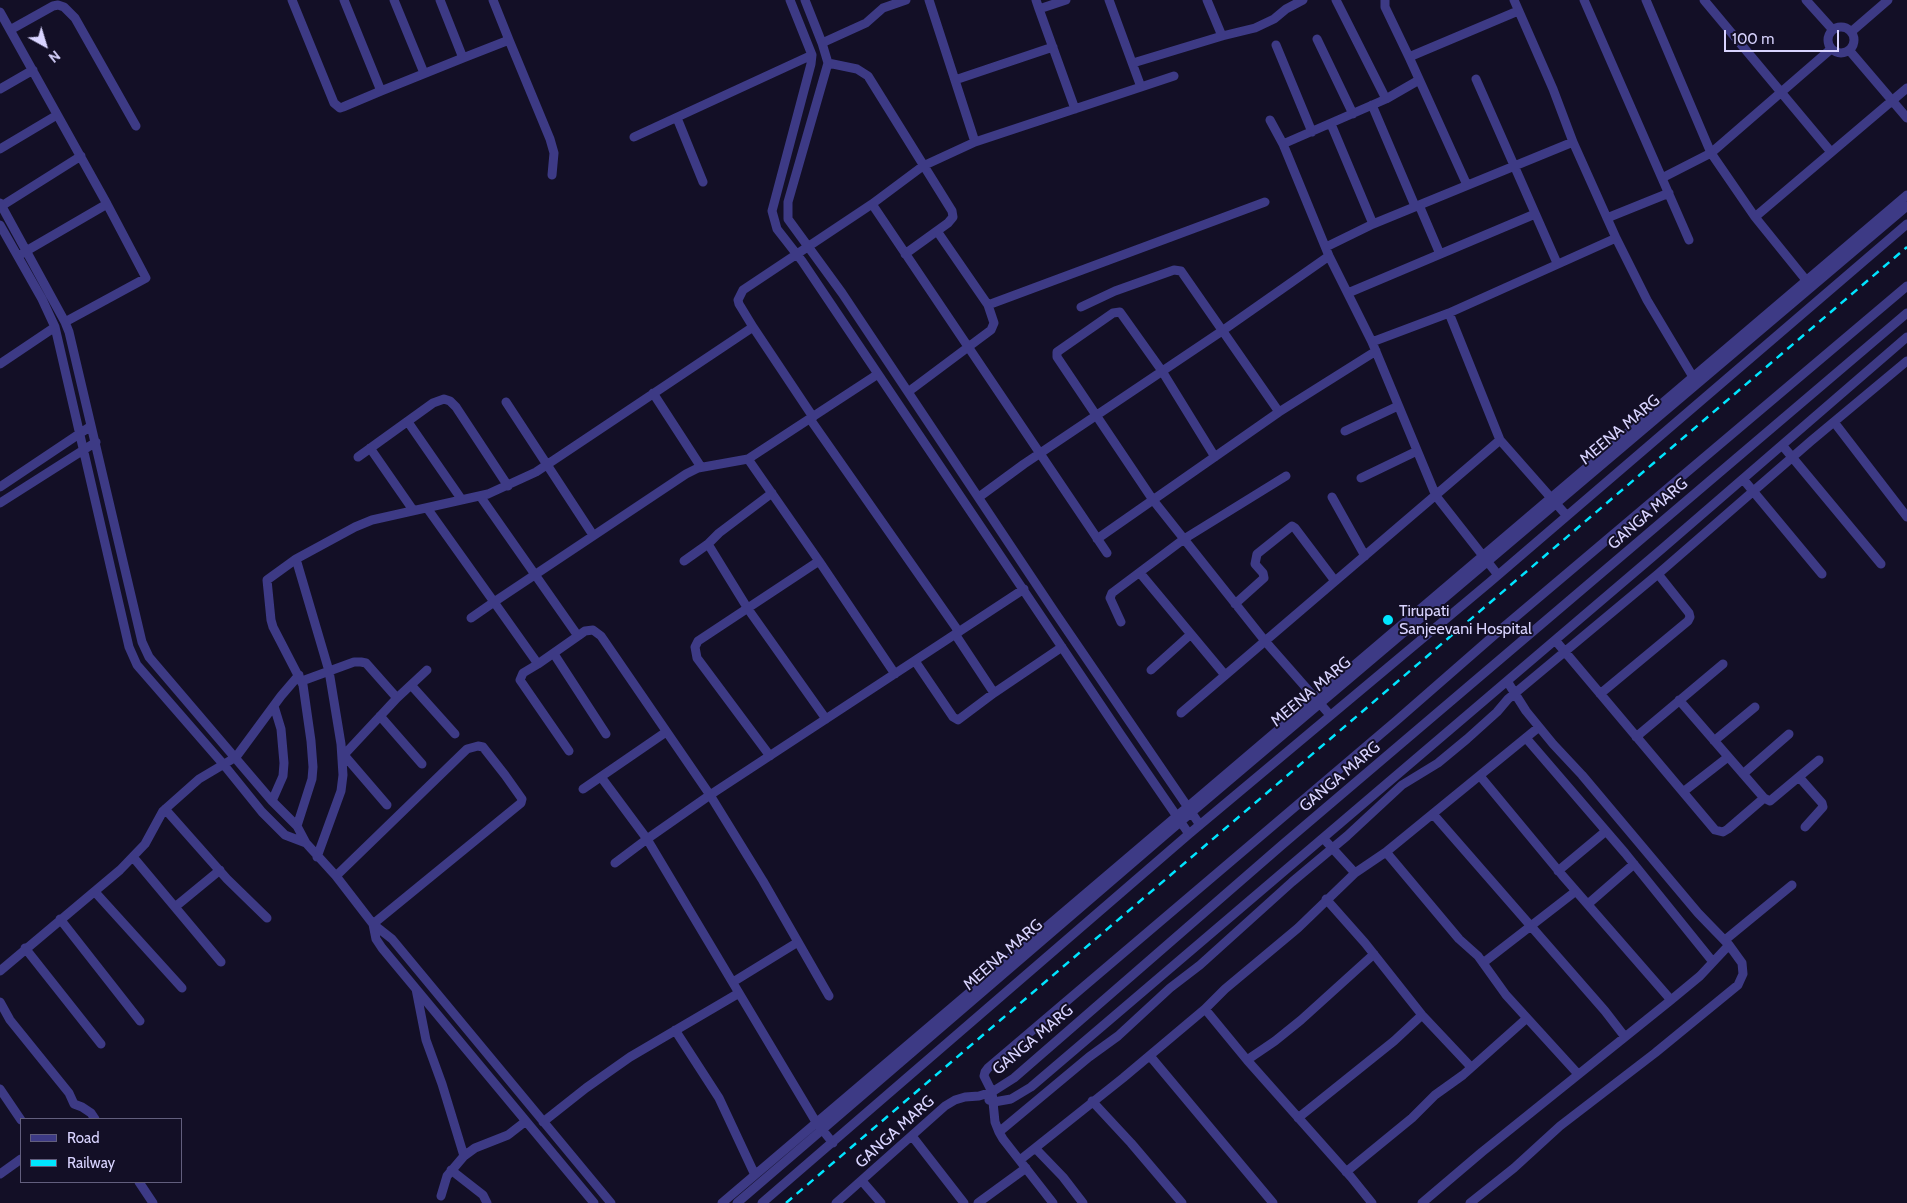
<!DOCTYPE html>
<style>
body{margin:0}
#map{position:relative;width:1907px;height:1203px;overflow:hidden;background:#130f26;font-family:Cabin,sans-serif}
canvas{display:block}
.legend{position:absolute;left:20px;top:1118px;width:162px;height:65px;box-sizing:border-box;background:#130f26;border:1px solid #625e7d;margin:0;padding:6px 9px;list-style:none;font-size:15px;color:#d9d4ff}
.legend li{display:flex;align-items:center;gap:10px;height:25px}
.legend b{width:25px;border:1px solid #625e7d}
.north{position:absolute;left:20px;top:20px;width:50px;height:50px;-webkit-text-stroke:4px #130f26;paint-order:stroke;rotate:141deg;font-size:14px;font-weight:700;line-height:20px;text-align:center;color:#d9d4ff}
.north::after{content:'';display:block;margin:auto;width:18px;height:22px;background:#d9d4ff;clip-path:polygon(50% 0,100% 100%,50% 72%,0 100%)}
.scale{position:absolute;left:1724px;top:30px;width:115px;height:22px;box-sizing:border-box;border:2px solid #d9d4ff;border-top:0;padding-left:6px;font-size:15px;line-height:18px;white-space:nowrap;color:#d9d4ff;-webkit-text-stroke:4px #130f26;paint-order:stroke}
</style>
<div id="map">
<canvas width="1907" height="1203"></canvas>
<ul class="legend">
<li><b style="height:6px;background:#3d3a85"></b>Road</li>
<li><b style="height:6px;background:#00e5ff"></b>Railway</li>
</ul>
<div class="north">N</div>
<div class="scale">100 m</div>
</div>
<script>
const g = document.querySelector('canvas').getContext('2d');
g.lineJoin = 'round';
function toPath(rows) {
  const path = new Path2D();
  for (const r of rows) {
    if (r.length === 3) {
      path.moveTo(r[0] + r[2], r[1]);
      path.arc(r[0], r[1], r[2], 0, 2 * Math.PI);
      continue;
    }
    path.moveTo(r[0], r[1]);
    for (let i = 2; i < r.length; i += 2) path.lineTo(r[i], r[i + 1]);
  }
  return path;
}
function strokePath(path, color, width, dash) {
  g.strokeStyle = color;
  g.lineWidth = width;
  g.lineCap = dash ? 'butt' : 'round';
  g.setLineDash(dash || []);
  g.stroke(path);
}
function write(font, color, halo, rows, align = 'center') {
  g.font = font + ' Cabin,sans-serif';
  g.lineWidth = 4;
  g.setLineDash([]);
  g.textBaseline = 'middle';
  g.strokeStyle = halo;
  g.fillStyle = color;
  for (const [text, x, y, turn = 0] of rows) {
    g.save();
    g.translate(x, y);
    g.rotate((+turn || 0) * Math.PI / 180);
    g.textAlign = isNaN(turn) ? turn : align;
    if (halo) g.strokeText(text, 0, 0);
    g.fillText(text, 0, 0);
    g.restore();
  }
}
strokePath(toPath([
 [292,0,334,103,340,108,343,107,381,91],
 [344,0,381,91,463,58],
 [394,0,424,73],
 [440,0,463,58,509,40,493,0],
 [790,0,812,55,811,64,772,211,777,229,802,261,1121,735,1189,834],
 [805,0,822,43,828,63,788,202,788,219,842,293,1054,611,1200,825],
 [929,0,975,142],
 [1036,0,1039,9,1066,0],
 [1207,0,1222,36],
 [1336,0,1386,99],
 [1385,0,1385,7,1409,57,1467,185],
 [1584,0,1689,240],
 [1646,0,1711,153,1755,217,1907,88],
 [1704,0,1831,152],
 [1806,0,1833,30],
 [1039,9,1075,109],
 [0,12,107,204,146,278,65,322],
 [1841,40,13],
 [10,30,53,6,58,5,64,7,75,18,136,126],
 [1851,32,1888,0],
 [1317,39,1353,114],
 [509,40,550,139,554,153,552,175],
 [822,43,866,23,883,8,906,0],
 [1276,45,1312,132],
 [1849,50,1907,118],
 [1409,57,1518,11],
 [828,63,857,69,868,76,952,211,953,217,948,223,905,254],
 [1133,63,1222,36,1255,28,1274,19,1286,9,1303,0],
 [1476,79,1557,263],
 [955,80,1053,47],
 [1141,87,1174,76],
 [0,89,33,70],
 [1372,105,1415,206],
 [677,118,703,182],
 [1270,120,1283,144,1329,256,1372,342,1436,496,1498,575],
 [1331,124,1373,224],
 [634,137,812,55],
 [1283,144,1386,99,1419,80],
 [0,149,57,115],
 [1662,178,1711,153,1831,49],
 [0,203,65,322,69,332,142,642,149,657,272,801,297,826,306,843,336,876,373,924,392,939,611,1203],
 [872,204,1107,553],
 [1419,205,1440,254],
 [0,207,81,156],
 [1755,217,1810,285],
 [1607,218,1669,193],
 [0,225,42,299,55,327,129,647,137,665,224,765,262,812,285,835,306,843],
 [937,231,988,305,1265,202],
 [1616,238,1647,300,1696,382],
 [1326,247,1373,224,1573,142],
 [21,254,107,204],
 [1348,293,1535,214],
 [1081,307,1115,291,1174,270,1181,271,1279,412,1097,539],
 [1449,313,1500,440,1567,516],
 [753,327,813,417],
 [1372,342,1449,313,1616,238,1573,142,1553,89,1514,0],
 [0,364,55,327],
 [908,392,991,330,994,323,988,305],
 [653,393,701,467],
 [506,402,593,535],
 [1279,412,1376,351],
 [810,419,959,632],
 [408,422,462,500],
 [1834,422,1907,517],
 [1345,431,1398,406],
 [1782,445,1881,564],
 [370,448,413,510],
 [358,457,433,403,444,399,450,401,456,407,508,486],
 [1215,457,1162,371,1120,312,1113,313,1057,352,1057,357,1153,500,1265,641,1330,715],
 [748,459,819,561],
 [1361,478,1417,451],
 [1743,479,1822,574],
 [0,487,91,426],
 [772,493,719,533,708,544,748,609,826,719],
 [480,496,578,636,585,631,593,630,601,636,710,795,647,839,601,777],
 [979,497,1024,464,1222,331,1329,256],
 [1332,497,1365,556],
 [0,503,96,442],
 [427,508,494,602,686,474,698,468,748,459,878,374],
 [296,559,329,671,341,744,343,775,341,791,317,857],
 [684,561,708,544],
 [1140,573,1225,675],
 [1235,604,1264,578,1263,573,1255,564,1257,554,1292,526,1295,528,1335,581],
 [471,618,494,602,538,664,578,636],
 [1121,622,1110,598,1112,593,1184,539,1286,476],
 [955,634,994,693,1062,647],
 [1555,640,1715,830,1723,832,1728,829,1764,798,1770,801,1819,760],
 [554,654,606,734],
 [915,661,953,717,958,720,994,693],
 [538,664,523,673,520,680,569,751],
 [1151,670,1191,634],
 [302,681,354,662,361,662,366,663,397,698],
 [411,685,455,734],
 [1600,694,1688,621,1690,617,1689,613,1658,574],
 [1679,700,1764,798],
 [1181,713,1500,440],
 [380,716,422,764],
 [1636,737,1723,664],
 [1526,738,1625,853,1713,962],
 [1714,741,1755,707],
 [344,755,387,805],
 [770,756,697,658,695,647,698,641,819,561,895,674],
 [342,757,397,698,427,670],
 [1743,774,1789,734],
 [1480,776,1562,875,1671,1000],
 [1799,777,1822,803,1823,807,1805,827],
 [583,789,666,732],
 [1683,792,1728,757],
 [272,801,283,776,284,763,281,729,274,706],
 [165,809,227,879,267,918],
 [1433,814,1605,1011,1625,1037],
 [297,826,312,779,313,767,311,741,303,685,273,627,271,620,267,580,296,559,355,527,372,520,488,494,536,472,753,327,739,304,738,300,743,290,872,204,923,166,975,142,1141,87,1109,0],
 [1323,838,1355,873],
 [1386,852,1459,939,1478,956,1506,995,1578,1074],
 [133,857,221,962],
 [615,863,647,839,816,1122,833,1143],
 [1558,871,1606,831],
 [336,876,467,749,478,746,483,747,505,775,522,799,521,803,373,924],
 [95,892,182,988],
 [1326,899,1365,943,1422,1015,1471,1067],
 [1588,904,1634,864],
 [175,907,220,870],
 [60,919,140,1021],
 [373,924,376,939,382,948,594,1203],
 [1725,940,1792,885],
 [25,948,101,1044],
 [1483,963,1576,891],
 [0,971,120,870,145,844,163,811,199,779,236,757,281,696,299,675],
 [733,982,798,942],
 [416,989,426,1040,442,1084,464,1156],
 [829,996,763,881,710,795,1024,589],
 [0,1002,10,1020,69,1093,74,1104,82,1107,91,1113,95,1119],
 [1205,1009,1247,1060,1351,1177,1372,1203],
 [675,1030,719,1098,755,1175],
 [1150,1056,1273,1203],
 [1247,1060,1275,1041,1301,1020,1374,954],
 [0,1089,21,1120],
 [989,1100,994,1102,1011,1099,1031,1087,1663,548,1907,337],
 [1092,1101,1131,1143,1182,1203],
 [1298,1118,1394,1041,1422,1015],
 [543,1122,586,1088,630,1057,739,993],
 [999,1132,1089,1057,1118,1036,1170,988,1200,965,1292,882,1347,836,1402,785,1438,763,1467,739,1497,712,1508,699,1658,574,1811,441,1907,361],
 [912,1136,964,1203],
 [1036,1149,1063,1177,1083,1203],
 [1020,1160,1123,1078,1205,1009,1225,989,1298,928,1355,873,1386,852,1539,727],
 [451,1170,483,1195,487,1203],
 [1346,1172,1412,1118,1435,1095,1463,1075,1527,1018],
 [0,1174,21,1159],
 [862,1181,881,1203],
 [139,1182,153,1203],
 [441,1196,447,1176,464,1156,475,1148,508,1135,526,1121],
 [722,1203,1907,195],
 [737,1203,1180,822,1907,206],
 [762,1203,1189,834,1490,582,1907,224],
 [836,1203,945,1106,955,1100,965,1097,979,1096,992,1092,1014,1078,1282,845,1907,313],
 [978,1203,1026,1168],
 [1053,1203,1003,1139,999,1132,995,1122,992,1092,984,1076,985,1072,988,1068,1396,721,1499,631,1907,286],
 [1422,1203,1482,1152,1671,1000,1700,976,1729,945],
 [1470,1203,1514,1168,1560,1126,1655,1053,1738,985,1743,974,1742,963,1729,945,1698,913,1582,775,1553,744,1526,711,1507,681]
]), '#3d3a85', 9);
strokePath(toPath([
 [786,1203,1907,247]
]), '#00e5ff', 2.5, [8, 6]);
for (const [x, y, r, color] of [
 [1388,620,6,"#00e5ff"]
]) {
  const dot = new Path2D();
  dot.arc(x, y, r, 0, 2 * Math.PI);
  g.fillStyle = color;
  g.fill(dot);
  strokePath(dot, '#130f26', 2);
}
write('16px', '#d9d4ff', '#130f26', [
 ["MEENA MARG",1620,430,-40],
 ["GANGA MARG",1648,514,-41],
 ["MEENA MARG",1311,692,-40],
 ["GANGA MARG",1340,777,-40],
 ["MEENA MARG",1003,955,-41],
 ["GANGA MARG",1033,1040,-40],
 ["GANGA MARG",895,1132,-42]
]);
write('16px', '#d9d4ff', '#130f26', [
 ["Tirupati",1399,611],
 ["Sanjeevani Hospital",1399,629]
], 'left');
</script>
